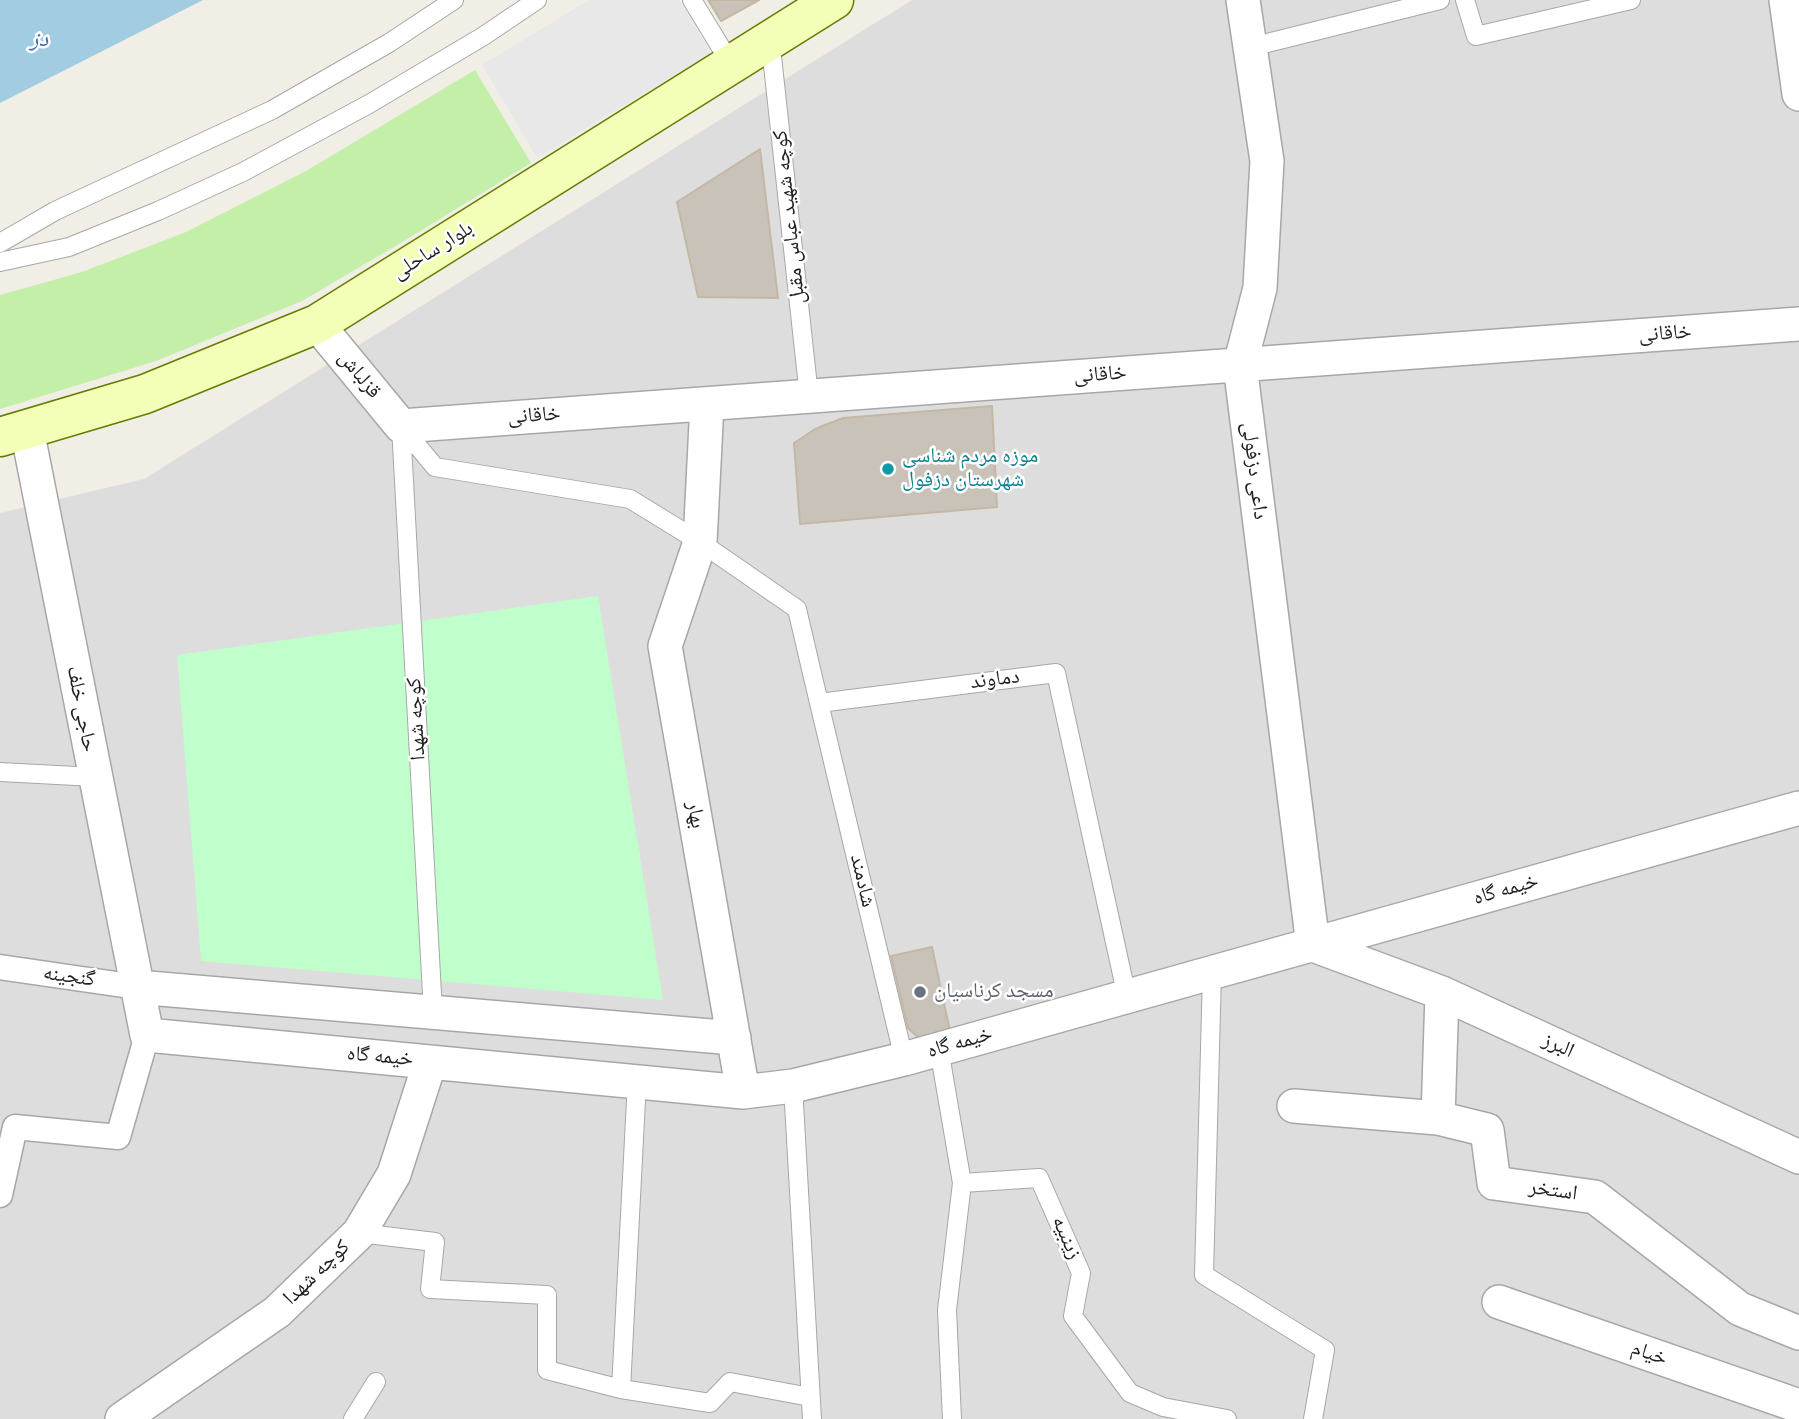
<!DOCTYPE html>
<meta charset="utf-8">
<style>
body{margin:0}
canvas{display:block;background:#f1eee5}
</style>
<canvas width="1799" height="1419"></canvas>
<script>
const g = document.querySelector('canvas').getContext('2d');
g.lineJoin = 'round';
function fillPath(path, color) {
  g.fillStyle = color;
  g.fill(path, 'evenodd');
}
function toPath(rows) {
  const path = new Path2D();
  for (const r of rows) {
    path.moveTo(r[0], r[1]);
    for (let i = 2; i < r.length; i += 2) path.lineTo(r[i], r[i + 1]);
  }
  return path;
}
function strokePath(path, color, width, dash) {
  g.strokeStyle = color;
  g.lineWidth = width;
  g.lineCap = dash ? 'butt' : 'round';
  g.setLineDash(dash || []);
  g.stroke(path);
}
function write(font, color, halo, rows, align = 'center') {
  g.font = font + ' "Roboto Condensed","Noto Naskh Arabic",sans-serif';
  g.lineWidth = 5;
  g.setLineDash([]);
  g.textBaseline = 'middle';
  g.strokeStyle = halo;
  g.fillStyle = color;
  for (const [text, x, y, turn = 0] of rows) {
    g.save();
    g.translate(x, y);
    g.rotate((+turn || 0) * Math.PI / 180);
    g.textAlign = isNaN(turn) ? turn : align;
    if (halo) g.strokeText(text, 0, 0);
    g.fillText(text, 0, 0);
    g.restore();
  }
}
fillPath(toPath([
 [912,0,1799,0,1799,1419,0,1419,0,513,144,479]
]), '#dedddd');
fillPath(toPath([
 [475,70,531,163,404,241,302,301,156,361,0,409,0,295,82,272,186,232,306,171]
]), '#c3efa8');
fillPath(toPath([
 [598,596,663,1000,201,961,177,655]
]), '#c0fecc');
fillPath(toPath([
 [589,0,679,0,711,53,537,158,482,65]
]), '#e8e8e8');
fillPath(toPath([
 [0,0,203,0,0,103]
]), '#a2cce2');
const building = toPath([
 [708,0,759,0,721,21,708,0],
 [760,149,778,298,698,297,677,202,760,149],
 [992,406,997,507,800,524,794,443,815,429,843,418,992,406],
 [932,947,951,1036,924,1043,908,1028,891,956,932,947]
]);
fillPath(building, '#c9c2b8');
strokePath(building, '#c4b7a6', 2);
const service = toPath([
 [692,0,731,64],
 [1465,0,1476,36,1631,0],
 [770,38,809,396],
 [1251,47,1440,0],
 [0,243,55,211,272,110,389,43,454,0],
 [0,262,69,247,158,211,243,172,369,104,482,37,537,0],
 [401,426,435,467,630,499,700,542,797,609,819,703,1056,673,1127,997],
 [401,426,433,1012],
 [819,703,904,1059],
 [0,772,95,777],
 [1212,973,1204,1275,1325,1350,1313,1419],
 [939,1049,962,1183,1039,1178,1081,1273,1073,1316,1130,1393,1163,1407,1227,1419],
 [793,1086,812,1419],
 [359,1233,435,1242,430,1289,547,1295,547,1370,621,1389,710,1403,730,1382,810,1397],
 [621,1389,637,1081],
 [353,1419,376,1382],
 [952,1419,947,1310,962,1183]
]);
const pedestrian = toPath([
 [0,967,137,987],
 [0,1195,15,1127,118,1137,147,1035]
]);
const minor = toPath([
 [1243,0,1267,161,1260,288,1240,365,1313,945,1442,993,1799,1157],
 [1786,0,1799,94],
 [317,324,401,426,1799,324],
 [707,404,700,542,665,646,743,1092],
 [27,430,147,1035,743,1092,793,1086,904,1059,1799,808],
 [137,987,734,1038],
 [1442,993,1438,1118,1487,1130,1494,1183,1595,1197,1740,1309,1799,1333],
 [1294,1106,1438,1118],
 [1499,1302,1799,1406],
 [122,1419,277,1312,359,1233,394,1174,430,1062]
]);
const secondary = toPath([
 [0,437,145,394,317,324,834,0]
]);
strokePath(service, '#a7a7a7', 20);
strokePath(pedestrian, '#a7a7a7', 27);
strokePath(minor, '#a7a7a7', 36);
strokePath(secondary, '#627d00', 41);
strokePath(service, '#fff', 18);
strokePath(pedestrian, '#fff', 24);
strokePath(minor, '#fff', 33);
strokePath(secondary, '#f3ffb6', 38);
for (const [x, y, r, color] of [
 [888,469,7,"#0f9aa8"],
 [920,992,7,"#6b7280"]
]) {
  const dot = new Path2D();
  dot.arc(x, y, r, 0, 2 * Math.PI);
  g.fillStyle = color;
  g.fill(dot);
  strokePath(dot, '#fff', 2.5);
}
write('21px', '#202020', '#fff', [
 ["کوچه شهید عباس مقبل",790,217,-96],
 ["بلوار ساحلی",433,251,-32],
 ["خاقانی",1665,334,-4],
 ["قزلباش",359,375,51],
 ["خاقانی",1100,375,-4],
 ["خاقانی",534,416,-4],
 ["داعی دزفولی",1254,471,83],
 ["دماوند",995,680,-7],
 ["حاجی خلف",81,709,79],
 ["کوچه شهدا",417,719,-93],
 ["بهار",695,815,80],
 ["شادمند",862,881,77],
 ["خیمه گاه",1506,890,-16],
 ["گنجینه",69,977,8],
 ["خیمه گاه",960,1043,-16],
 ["البرز",1558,1046,25],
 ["خیمه گاه",380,1057,5],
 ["استخر",1553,1191,8],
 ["زینبیه",1066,1238,66],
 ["کوچه شهدا",317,1273,-44],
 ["خیام",1649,1354,19]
]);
write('21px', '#0d838f', '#fff', [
 ["موزه مردم شناسی",902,457],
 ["شهرستان دزفول",902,481]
], 'left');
write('21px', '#5b616d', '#fff', [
 ["مسجد کرناسیان",934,992]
], 'left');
write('italic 23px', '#4371b8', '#fff', [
 ["دز",39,40]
]);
</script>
